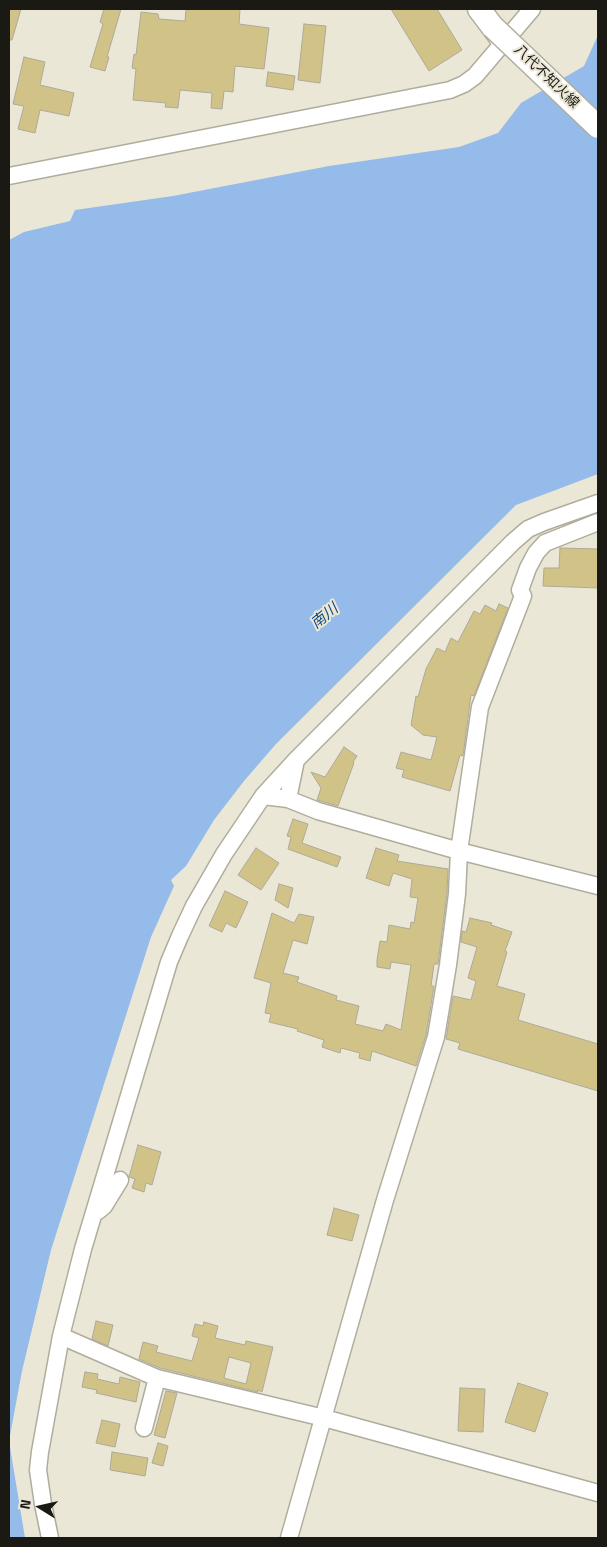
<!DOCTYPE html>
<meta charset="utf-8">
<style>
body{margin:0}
#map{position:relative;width:607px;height:1547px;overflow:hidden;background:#ebe7d6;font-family:"Titillium Web",sans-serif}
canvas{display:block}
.frame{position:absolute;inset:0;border:10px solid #1b1914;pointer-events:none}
.north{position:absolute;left:15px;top:1482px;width:50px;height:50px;-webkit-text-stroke:4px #ebe7d6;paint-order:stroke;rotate:280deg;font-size:14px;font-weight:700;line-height:20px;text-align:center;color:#1b1914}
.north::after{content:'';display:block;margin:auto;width:18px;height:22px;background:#1b1914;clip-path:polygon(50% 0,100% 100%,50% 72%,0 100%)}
</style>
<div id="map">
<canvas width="607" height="1547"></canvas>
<div class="frame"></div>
<div class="north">N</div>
</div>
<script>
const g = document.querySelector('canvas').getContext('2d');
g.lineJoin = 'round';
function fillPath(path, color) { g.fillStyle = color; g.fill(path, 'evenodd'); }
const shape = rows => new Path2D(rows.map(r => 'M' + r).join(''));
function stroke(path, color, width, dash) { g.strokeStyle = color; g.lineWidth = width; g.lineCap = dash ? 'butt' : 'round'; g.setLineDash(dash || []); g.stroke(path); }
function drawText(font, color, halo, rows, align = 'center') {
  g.font = font + ' "Titillium Web","Noto Sans JP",sans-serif'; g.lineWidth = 4; g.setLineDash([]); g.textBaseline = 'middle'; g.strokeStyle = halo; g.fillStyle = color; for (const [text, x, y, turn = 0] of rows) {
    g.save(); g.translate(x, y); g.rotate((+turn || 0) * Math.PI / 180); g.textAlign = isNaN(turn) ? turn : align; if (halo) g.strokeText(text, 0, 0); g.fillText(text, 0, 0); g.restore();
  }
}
fillPath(shape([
 [598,35,598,474,516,505,276,744,244,781,214,820,186,866,171,880,174,886,151,937,51,1250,22,1371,9,1441,25,1538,9,1538,9,240,24,232,70,221,75,210,173,196,329,166,459,147,498,133,521,103,584,66]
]), '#94bbea');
const building = shape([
 [9,9,21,9,12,40,9,40,9,9],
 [104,9,121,9,107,57,109,57,105,71,90,67,103,24,100,22,104,9],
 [186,9,240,9,239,24,269,28,264,69,235,66,233,92,224,91,222,109,211,108,212,93,180,90,178,108,165,107,166,103,133,100,136,69,132,68,134,54,136,55,141,12,158,14,159,19,185,21,186,9],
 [391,9,437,9,462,50,429,71,391,9],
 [304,24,326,26,320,83,298,80,304,24],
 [24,57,45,62,40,85,74,93,69,116,40,110,35,133,18,129,24,106,13,104,24,57],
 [268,72,295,76,293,90,266,86,268,72],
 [560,548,598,549,598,588,543,586,544,568,559,568,560,548],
 [499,604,508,608,474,696,471,695,463,756,460,755,450,791,402,777,404,770,396,768,401,752,431,760,437,737,423,735,411,725,416,696,418,697,426,669,437,648,445,652,451,638,458,642,474,611,480,614,485,605,496,611,499,604],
 [344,747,357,756,353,762,354,763,338,806,317,800,321,788,311,772,325,777,344,747],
 [293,819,308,824,302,843,341,857,337,867,288,849,291,837,287,836,293,819],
 [256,848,279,863,261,890,238,875,256,848],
 [376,848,399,855,397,861,448,869,447,893,438,964,434,964,431,986,434,986,426,1035,416,1066,372,1051,370,1061,359,1058,360,1053,341,1048,340,1053,322,1047,324,1040,297,1031,298,1029,269,1022,271,1014,265,1013,271,983,254,978,272,913,294,923,299,914,314,917,307,944,293,940,283,973,299,977,297,982,337,996,336,1000,359,1006,355,1024,383,1031,386,1024,401,1030,411,965,391,962,390,969,377,967,377,960,380,941,387,942,389,925,410,929,411,922,414,923,418,898,410,897,412,879,393,873,389,886,366,878,376,848],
 [279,884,293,888,288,908,275,900,279,884],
 [225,891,248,902,236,928,226,923,222,932,209,926,225,891],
 [470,918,492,923,491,925,512,932,505,951,507,952,497,986,525,994,518,1020,598,1044,598,1091,458,1049,460,1043,446,1039,453,996,471,1000,476,981,468,978,477,947,461,942,462,931,466,932,470,918],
 [138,1145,161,1152,152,1185,146,1183,144,1192,132,1188,135,1179,129,1177,138,1145],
 [334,1208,359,1215,352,1241,327,1235,334,1208],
 [96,1321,113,1325,108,1346,92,1339,96,1321],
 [204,1322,218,1326,215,1338,245,1345,246,1341,273,1347,262,1392,258,1390,258,1392,160,1368,139,1359,143,1342,158,1346,156,1352,192,1361,199,1338,192,1336,195,1324,203,1326,204,1322],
 [229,1357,251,1363,246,1384,224,1378,229,1357],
 [85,1372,98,1374,97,1379,119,1384,120,1377,140,1382,136,1402,96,1393,97,1390,82,1387,85,1372],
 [518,1383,548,1393,535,1432,505,1422,518,1383],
 [460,1388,485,1389,483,1432,458,1431,460,1388],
 [166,1391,177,1393,165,1438,154,1435,166,1391],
 [102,1420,120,1424,115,1447,96,1443,102,1420],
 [158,1443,168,1446,163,1466,152,1463,158,1443],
 [112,1452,148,1458,145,1476,110,1470,112,1452]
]);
fillPath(building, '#d1c387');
stroke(building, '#ada99a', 1);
const minor = shape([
 [9,176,450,90,464,84,475,76,532,9],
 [263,796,288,799,318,811,459,851,598,886],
 [288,799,296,760],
 [98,1211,104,1206,120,1180],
 [61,1336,157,1378,324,1418,598,1493],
 [144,1428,157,1378],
 [50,1538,43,1504,38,1470,40,1452,61,1336,83,1249,169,962,180,936,194,906,224,854,263,796,296,760,513,542,528,529,544,522,598,503],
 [289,1538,385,1200,436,1037,448,965,457,894,459,851,480,707,523,596,520,590,528,568,536,553,545,543,598,522]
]);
const secondary = shape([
 [479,9,504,42]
]);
stroke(minor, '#b0ad9d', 19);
stroke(secondary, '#b0ad9d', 25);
stroke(minor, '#fff', 16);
stroke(secondary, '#fff', 22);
const secondaryBridge = shape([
 [493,27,598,127]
]);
stroke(secondaryBridge, '#b0ad9d', 25, []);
stroke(secondaryBridge, '#fff', 22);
drawText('14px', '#1b1914', '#ebe7d6', [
 ["八代不知火線",546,77,44]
]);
drawText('italic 15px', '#134981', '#ebe7d6', [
 ["南川",325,617,-39]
]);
</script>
